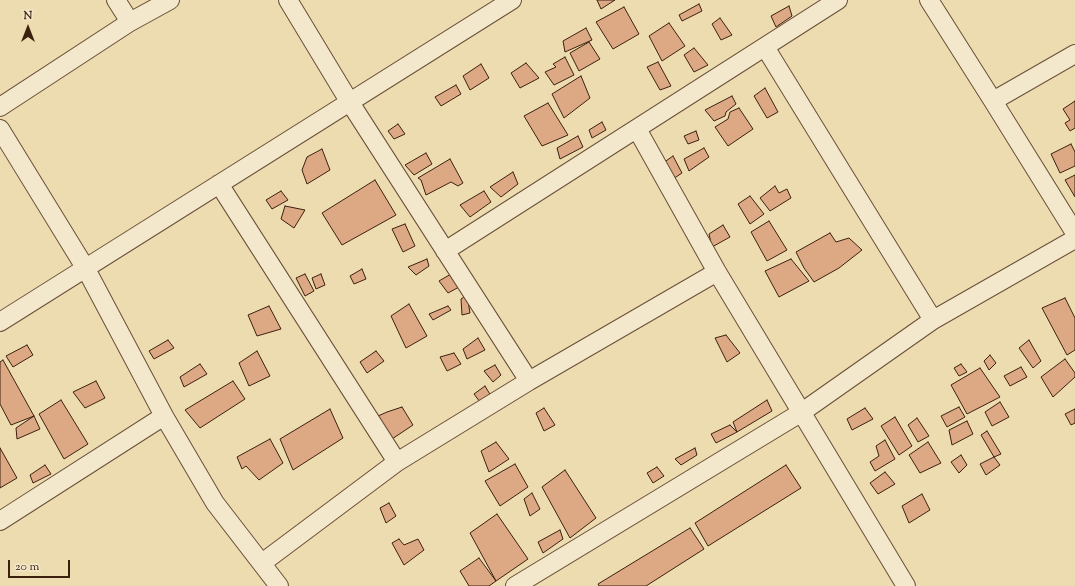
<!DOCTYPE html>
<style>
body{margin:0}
#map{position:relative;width:1075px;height:586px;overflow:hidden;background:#eedcb1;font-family:"Sorts Mill Goudy",serif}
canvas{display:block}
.north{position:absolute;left:8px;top:8px;width:40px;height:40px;-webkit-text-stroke:3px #f4e8cc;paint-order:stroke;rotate:0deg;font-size:11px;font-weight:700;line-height:16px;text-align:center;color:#3c200f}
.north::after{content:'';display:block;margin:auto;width:14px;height:18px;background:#3c200f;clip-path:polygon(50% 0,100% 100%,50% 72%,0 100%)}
.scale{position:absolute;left:8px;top:560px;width:62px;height:18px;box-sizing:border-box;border:2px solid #3c200f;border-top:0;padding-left:5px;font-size:12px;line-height:14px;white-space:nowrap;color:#3c200f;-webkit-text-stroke:3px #f4e8cc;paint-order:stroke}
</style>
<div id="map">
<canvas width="1075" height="586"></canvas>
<div class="north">N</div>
<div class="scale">20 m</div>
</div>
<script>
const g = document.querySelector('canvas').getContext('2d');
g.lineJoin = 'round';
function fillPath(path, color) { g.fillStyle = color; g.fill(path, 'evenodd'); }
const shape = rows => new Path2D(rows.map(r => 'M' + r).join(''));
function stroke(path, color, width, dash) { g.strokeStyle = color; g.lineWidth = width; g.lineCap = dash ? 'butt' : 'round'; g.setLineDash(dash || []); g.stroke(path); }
const building = shape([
 [597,0,615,0,601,9,597,0],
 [699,4,702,11,682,21,679,15,699,4],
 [789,6,792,16,776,27,771,16,789,6],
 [624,7,639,34,613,49,596,22,624,7],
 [720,18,732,35,721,40,712,24,720,18],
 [669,23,685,46,662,61,649,36,669,23],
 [586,28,592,40,565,52,563,41,586,28],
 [589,42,600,59,579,71,570,53,589,42],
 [694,48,708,65,694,72,684,55,694,48],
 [565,57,574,75,554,85,545,72,556,67,553,64,565,57],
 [658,62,671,86,660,90,647,67,658,62],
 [526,63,539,78,520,88,511,73,526,63],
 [481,64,489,78,470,90,463,76,481,64],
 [581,76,590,98,564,118,552,94,581,76],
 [456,85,461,94,441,106,435,97,456,85],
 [765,88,778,112,767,118,754,96,765,88],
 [732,96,736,104,726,112,725,116,714,121,705,110,732,96],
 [1075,101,1075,128,1070,131,1065,123,1070,120,1063,109,1075,101],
 [548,103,568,135,542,146,524,116,548,103],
 [739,108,753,129,728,146,715,127,728,119,730,112,739,108],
 [602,122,606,130,592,138,589,130,602,122],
 [398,124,405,134,394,139,388,131,398,124],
 [696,131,699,140,688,144,684,136,696,131],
 [578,136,583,147,560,159,557,148,578,136],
 [1071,144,1075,152,1075,166,1060,173,1051,154,1071,144],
 [704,148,709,157,689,171,684,159,704,148],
 [322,149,330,170,307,184,302,170,307,157,322,149],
 [426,153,432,164,414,175,405,165,426,153],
 [673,156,682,173,673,179,663,163,673,156],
 [450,159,463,183,458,186,451,182,426,195,421,180,418,178,450,159],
 [513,172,518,184,501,197,490,187,513,172],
 [1075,175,1075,197,1065,180,1075,175],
 [375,180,396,215,342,245,322,213,375,180],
 [775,186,779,193,787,189,791,198,770,211,760,198,775,186],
 [281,191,288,200,272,209,266,200,281,191],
 [484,191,491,202,470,217,460,205,484,191],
 [750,196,764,214,750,224,738,204,750,196],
 [285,206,305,210,294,228,281,219,285,206],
 [769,221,787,250,767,261,751,232,769,221],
 [405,224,415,246,403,252,392,229,405,224],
 [723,225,730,237,712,247,709,234,723,225],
 [830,233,836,242,849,238,862,250,839,268,814,282,804,268,796,252,830,233],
 [427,259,429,266,416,275,408,267,427,259],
 [791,259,809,281,779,297,765,271,791,259],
 [362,269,366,279,354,284,350,276,362,269],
 [305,274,314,291,305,296,296,278,305,274],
 [321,274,325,285,316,289,312,278,321,274],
 [451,274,459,287,448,293,439,281,451,274],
 [467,295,470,313,462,315,461,299,467,295],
 [1065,298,1075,318,1075,350,1067,355,1042,308,1065,298],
 [409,304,427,336,406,348,391,316,409,304],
 [269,306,281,329,257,336,248,315,269,306],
 [448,306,451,310,433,320,429,314,448,306],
 [726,335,740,353,727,362,715,338,726,335],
 [478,338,485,350,467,359,463,349,478,338],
 [168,340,174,348,154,359,149,351,168,340],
 [1029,340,1041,361,1033,368,1019,348,1029,340],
 [27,345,33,355,13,367,6,356,27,345],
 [257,351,270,376,249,386,239,363,257,351],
 [376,351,384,361,367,373,360,362,376,351],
 [454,353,461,364,447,371,440,357,454,353],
 [990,355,996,363,989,370,984,361,990,355],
 [1065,359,1075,373,1075,377,1053,397,1041,377,1065,359],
 [3,360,34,416,11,425,0,404,0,362,3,360],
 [200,364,207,374,184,387,180,377,200,364],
 [961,364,967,372,959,376,954,368,961,364],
 [495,365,501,375,493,382,484,371,495,365],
 [1021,367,1027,377,1010,386,1004,376,1021,367],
 [980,368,1000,397,967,414,951,385,980,368],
 [96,381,105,398,85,408,73,392,96,381],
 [233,381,245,399,200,428,185,410,233,381],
 [485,386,491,396,480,402,474,394,485,386],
 [61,400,88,444,64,459,39,414,61,400],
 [767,400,772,411,737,432,733,422,767,400],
 [1000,402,1009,417,992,426,985,412,1000,402],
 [402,407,413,425,392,439,378,416,387,412,402,407],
 [959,407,965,417,947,427,941,416,959,407],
 [544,408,555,425,544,431,536,413,544,408],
 [865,408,873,419,852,430,847,419,865,408],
 [330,409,343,438,293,470,280,439,330,409],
 [1075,409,1075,423,1071,425,1065,414,1075,409],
 [34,416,40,429,17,439,16,428,34,416],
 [895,417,912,446,899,455,881,426,895,417],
 [917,418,929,436,918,442,908,425,917,418],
 [967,421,973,434,952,445,949,430,967,421],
 [730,425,737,432,716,443,711,434,730,425],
 [987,431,1001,454,994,457,981,435,987,431],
 [270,439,283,463,259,480,246,466,242,469,237,457,270,439],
 [885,440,895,459,875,471,870,462,879,456,876,446,885,440],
 [496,442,509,459,489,472,481,451,496,442],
 [928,442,941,463,920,473,909,455,928,442],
 [0,448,17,478,0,488,0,448],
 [695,448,697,455,681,465,675,459,695,448],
 [961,455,967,465,959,473,951,462,961,455],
 [994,457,1000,465,986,475,980,464,994,457],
 [515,464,528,487,500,506,485,481,515,464],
 [45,465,51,474,33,483,30,475,45,465],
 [786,465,801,488,708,546,695,523,786,465],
 [657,467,664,476,653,483,647,473,657,467],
 [565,470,596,518,570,538,542,487,565,470],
 [885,472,895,484,878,494,870,483,885,472],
 [532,493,540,509,530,516,524,499,532,493],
 [922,494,930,510,909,523,902,506,922,494],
 [389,503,396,516,386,523,380,508,389,503],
 [497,514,528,559,496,581,470,533,497,514],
 [690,528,704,549,646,586,599,586,598,584,690,528],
 [560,530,563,539,543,553,538,542,560,530],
 [399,539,404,545,418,539,424,550,404,565,392,543,399,539],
 [479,558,496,581,489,586,469,586,460,571,479,558]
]);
fillPath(building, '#dda984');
stroke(building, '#3c200f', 1);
const minor = shape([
 [116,0,130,22],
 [288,0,349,101,529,381],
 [929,0,993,101,1075,233],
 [765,47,933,320],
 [993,101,1075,54],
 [0,107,130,22,170,0],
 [0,129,86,269,164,416,215,503,279,586],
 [637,129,717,272,906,586],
 [219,184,397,462],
 [445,251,838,0],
 [0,322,512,0],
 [0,521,164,416],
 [262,563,397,462,529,381,717,272],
 [515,586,802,412,933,320,1075,239]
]);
stroke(minor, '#684f38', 20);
stroke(minor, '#f4e8cc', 18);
</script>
